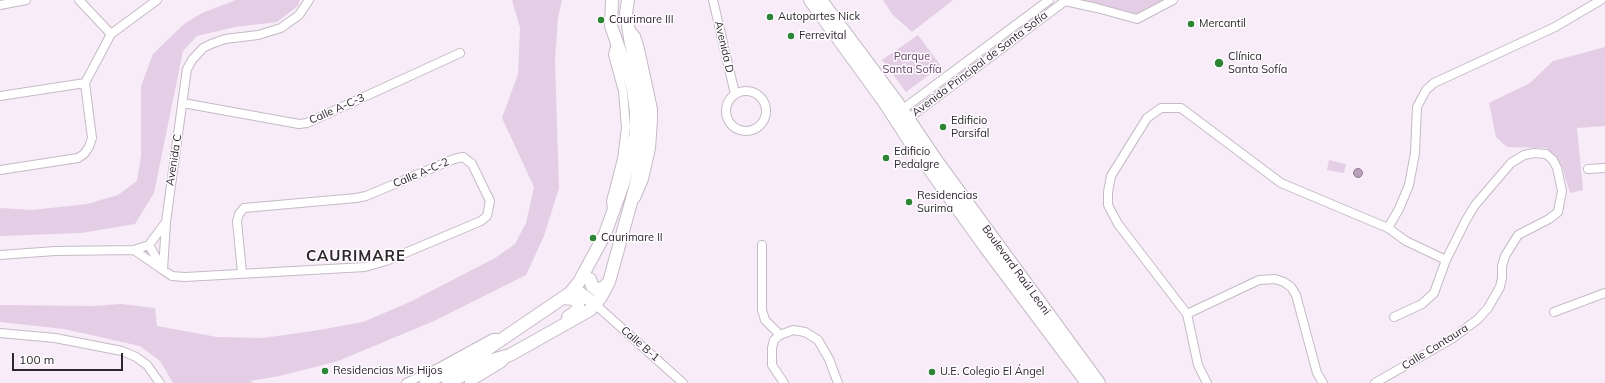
<!DOCTYPE html>
<meta charset="utf-8">
<style>
body{margin:0}
#map{position:relative;width:1605px;height:383px;overflow:hidden;background:#f7ecf8;font-family:Mulish,sans-serif}
canvas{display:block}
.scale{position:absolute;left:12px;top:353px;width:111px;height:18px;box-sizing:border-box;border:2px solid #2b272b;border-top:0;padding-left:5px;font-size:12px;line-height:14px;white-space:nowrap;color:#2b272b;-webkit-text-stroke:3px #fffcff;paint-order:stroke}
</style>
<div id="map">
<canvas width="1605" height="383"></canvas>
<div class="scale">100 m</div>
</div>
<script>
const g = document.querySelector('canvas').getContext('2d');
g.lineJoin = 'round';
function fillPath(path, color) { g.fillStyle = color; g.fill(path, 'evenodd'); }
const shape = rows => new Path2D(rows.map(r => 'M' + r).join(''));
function stroke(path, color, width, dash) { g.strokeStyle = color; g.lineWidth = width; g.lineCap = dash ? 'butt' : 'round'; g.setLineDash(dash || []); g.stroke(path); }
function drawText(font, color, halo, rows, align = 'center') {
  g.font = font + ' Mulish,sans-serif'; g.lineWidth = 3; g.setLineDash([]); g.textBaseline = 'middle'; g.strokeStyle = halo; g.fillStyle = color; for (const [text, x, y, turn = 0] of rows) {
    g.save(); g.translate(x, y); g.rotate((+turn || 0) * Math.PI / 180); g.textAlign = isNaN(turn) ? turn : align; if (halo) g.strokeText(text, 0, 0); g.fillText(text, 0, 0); g.restore();
  }
}
fillPath(shape([
 [236,0,300,0,298,6,277,22,235,27,197,36,183,51,154,193,135,224,81,233,0,236,0,208,32,210,87,204,118,195,137,181,141,156,141,86,153,54,184,24,202,13],
 [512,0,562,0,558,18,555,60,559,188,544,236,526,275,434,321,338,361,280,376,250,381,253,383,173,383,160,361,140,346,64,329,0,322,0,305,94,306,121,304,155,308,157,326,217,337,263,338,313,331,363,322,410,302,495,258,515,244,526,223,534,187,502,118,518,74,520,28],
 [883,0,953,0,912,32,892,14],
 [1065,0,1173,0,1137,19],
 [918,35,941,66,906,92,882,60],
 [1605,47,1605,126,1577,128,1583,190,1570,193,1561,164,1547,148,1507,147,1496,137,1489,103,1530,83,1553,61],
 [1329,160,1346,164,1344,173,1327,170]
]), '#e4cee5');
const water = shape([
 '1353.5 173a4.5 4.5 0 1 1 9 0a4.5 4.5 0 1 1-9 0Z'
]);
fillPath(water, '#baa0ba');
stroke(water, '#8f7c8f', 1);
const street = shape([
 [713,0,735,94],
 [0,5,26,0],
 [630,29,636,36,640,49,653,109,653,120,651,148,644,179,636,198],
 [111,34,157,0],
 '726 111a20 20 0 1 1 40 0a20 20 0 1 1-40 0Z',
 [0,96,85,83],
 [183,103,299,124,307,123,460,53],
 [899,112,1049,0],
 [905,121,1065,1,1097,8,1137,19,1173,0],
 [1588,169,1605,168],
 [0,170,78,158,84,154,89,147,92,138,85,83,111,34,79,0],
 [612,209,611,201,622,159,626,128,623,91,613,55,616,43],
 [1388,228,1406,241,1446,260],
 [149,245,163,270,172,276,185,277,365,267,386,261,481,221,487,216,490,201,472,164,463,157,454,159,366,196,356,198,244,208,239,214,237,221,242,273],
 [762,245,762,310,765,320,780,335],
 [134,250,163,270,166,222],
 [0,255,55,251,134,250,149,245,166,222,185,83,187,69,192,60,203,48,211,44,225,39,258,35,281,28,299,15,309,0],
 [596,305,683,383],
 [1554,312,1605,293],
 [1187,314,1259,280,1275,279,1284,282,1291,287,1296,295,1317,373,1323,383],
 [0,333,55,338,122,351,136,357,147,365,160,383],
 [406,383,440,367,493,338,503,338],
 [469,383,502,363,508,357],
 [784,383,772,365,772,348,774,340,780,335,793,330,805,332,818,340,829,359,838,383],
 [1207,383,1198,365,1187,314,1118,224,1108,205,1108,192,1111,176,1147,118,1161,108,1181,108,1281,183,1388,228,1399,209,1409,185,1415,153,1417,107,1426,90,1434,83,1555,27,1601,0],
 [1375,383,1453,338,1478,319,1488,308,1500,287,1502,278,1502,266,1505,256,1518,235,1549,219,1558,212,1562,191,1557,168,1553,160,1546,154,1534,153,1524,155,1511,163,1475,205,1466,220,1446,260,1434,293,1422,304,1394,317]
]);
const secondary = shape([
 [810,0,884,102,912,145,985,247,1087,383],
 [821,0,897,102,939,164,1099,383],
 [590,279,592,286,597,290,604,287,609,282],
 [575,289,596,305],
 [562,298,574,299,578,304,578,310,568,317],
 [426,383,486,350,570,293,579,282,605,234,623,184,636,134,636,112,633,88,611,26,612,0],
 [448,383,492,360,510,355,590,310,601,297,609,282,635,188,644,147,647,123,645,98,631,44,626,13,628,0]
]);
stroke(street, '#c5bac6', 10);
stroke(secondary, '#c5bac6', 14);
stroke(street, '#fff', 8);
stroke(secondary, '#fff', 12);
for (const [x, y, r, color] of [
 [770,17,4,"#2b8535"],
 [601,20,4,"#2b8535"],
 [1191,24,4,"#2b8535"],
 [791,36,4,"#2b8535"],
 [1219,63,5,"#2b8535"],
 [943,127,4,"#2b8535"],
 [886,158,4,"#2b8535"],
 [909,202,4,"#2b8535"],
 [593,238,4,"#2b8535"],
 [325,371,4,"#2b8535"],
 [932,372,4,"#2b8535"]
]) { const dot = new Path2D(); dot.arc(x, y, r, 0, 2 * Math.PI); g.fillStyle = color; g.fill(dot); stroke(dot, '#fffcff', 1.5); }
drawText('11px', '#2b272b', '#fffcff', [
 ["Autopartes Nick",778,17],
 ["Caurimare III",609,20],
 ["Mercantil",1199,24],
 ["Ferrevital",799,36],
 ["Clínica",1228,57],
 ["Santa Sofía",1228,70],
 ["Edificio",951,121],
 ["Parsifal",951,134],
 ["Edificio",894,152],
 ["Pedalgre",894,165],
 ["Residencias",917,196],
 ["Surima",917,209],
 ["Caurimare II",601,238],
 ["Residencias Mis Hijos",333,371],
 ["U.E. Colegio El Ángel",940,372]
], 'left');
drawText('11px', '#2b272b', '#fffcff', [
 ["Avenida D",724,47,77],
 ["Avenida Principal de Santa Sofía",980,64,-37],
 ["Calle A-C-3",337,109,-24],
 ["Avenida C",174,160,-81],
 ["Calle A-C-2",421,173,-23],
 ["Boulevard Raúl Leoni",1016,270,54],
 ["Calle B-1",640,344,41],
 ["Calle Cantaura",1435,347,-32]
]);
drawText('11px', '#664168', '#fffcff', [
 ["Parque",912,57],
 ["Santa Sofía",912,70]
]);
g.letterSpacing = '1px';
drawText('bold 15px', '#2b272b', '#fffcff', [
 ["CAURIMARE",356,256]
]);
g.letterSpacing = '0px';
</script>
